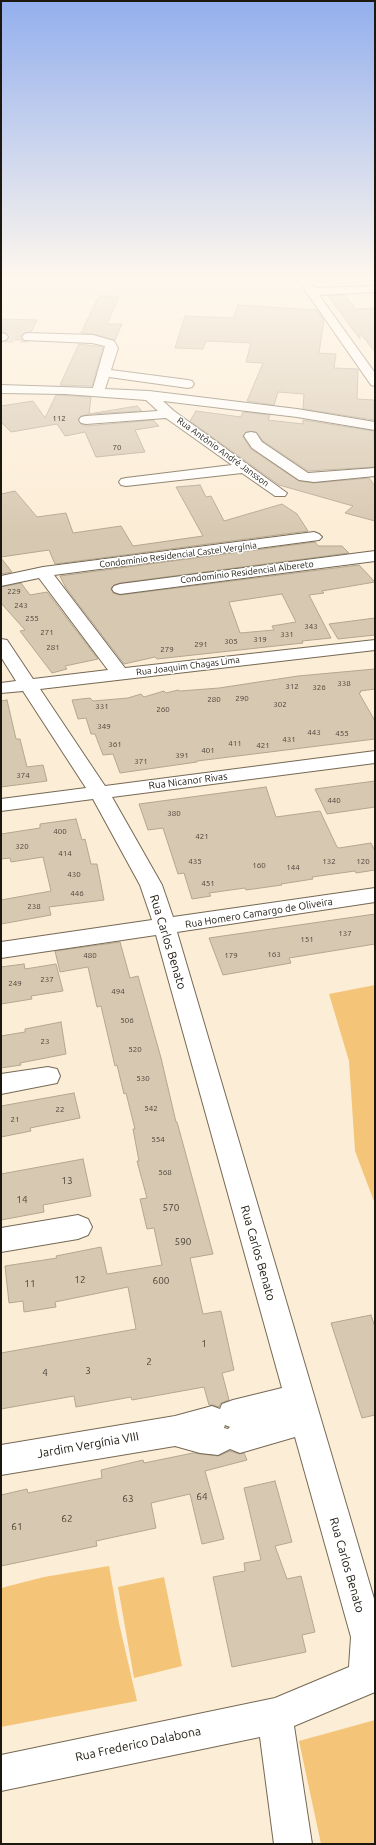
<!DOCTYPE html>
<meta charset="utf-8">
<style>
body{margin:0}
#map{position:relative;width:376px;height:1845px;overflow:hidden;background:#fcedd6;font-family:Ubuntu,sans-serif}
canvas{display:block}
.frame{position:absolute;inset:0;border:2px solid #1c170f;pointer-events:none}
</style>
<div id="map">
<canvas width="376" height="1845"></canvas>
<div class="frame"></div>
</div>
<script>
const g = document.querySelector('canvas').getContext('2d');
g.lineJoin = 'round';
function fillPath(path, color) { g.fillStyle = color; g.fill(path, 'evenodd'); }
const shape = rows => new Path2D(rows.map(r => 'M' + r).join(''));
function stroke(path, color, width, dash) { g.strokeStyle = color; g.lineWidth = width; g.lineCap = dash ? 'butt' : 'round'; g.setLineDash(dash || []); g.stroke(path); }
function drawText(font, color, halo, rows, align = 'center') {
  g.font = font + ' Ubuntu,sans-serif'; g.lineWidth = 3; g.setLineDash([]); g.textBaseline = 'middle'; g.strokeStyle = halo; g.fillStyle = color; for (const [text, x, y, turn = 0] of rows) {
    g.save(); g.translate(x, y); g.rotate((+turn || 0) * Math.PI / 180); g.textAlign = isNaN(turn) ? turn : align; if (halo) g.strokeText(text, 0, 0); g.fillText(text, 0, 0); g.restore();
  }
}
fillPath(shape([
 [375,985,375,1204,355,1151,349,1061,329,994],
 [109,1566,119,1623,137,1701,1,1727,1,1588,44,1577],
 [164,1577,182,1666,134,1678,118,1587],
 [375,1720,375,1844,321,1844,299,1741]
]), '#f4c579');
const building = shape([
 [345,295,356,309,375,308,375,352,360,333,360,339,328,296,345,295],
 [99,296,119,297,107,324,122,324,115,340,93,334,81,333,99,296],
 [238,305,317,310,324,320,319,353,336,354,334,368,358,369,357,399,374,400,374,420,303,409,304,394,278,392,274,405,247,401,263,363,246,362,251,343,206,341,203,349,175,348,185,316,233,318,238,305],
 [1,319,37,320,31,332,23,333,21,336,22,340,8,340,9,336,7,333,1,332,1,319],
 [79,344,103,347,92,386,60,385,79,344],
 [56,395,91,397,89,414,81,416,78,419,81,424,86,426,153,420,159,426,135,430,145,452,96,457,85,432,65,436,57,424,11,432,1,422,1,406,33,401,45,418,56,395],
 [137,406,142,411,89,414,137,406],
 [196,411,241,417,243,412,270,415,268,420,303,424,303,420,374,431,375,467,308,471,263,441,256,432,246,432,243,437,251,449,299,481,314,483,369,478,375,486,375,521,345,513,353,506,279,485,190,421,196,411],
 [200,485,206,497,211,496,224,521,282,504,297,514,308,531,55,564,49,550,1,557,1,494,15,491,37,517,66,513,73,533,121,526,133,546,203,536,176,487,200,485],
 [315,542,318,546,342,546,349,553,120,583,114,585,111,588,113,593,120,595,359,565,375,582,322,591,324,593,309,595,331,638,302,641,303,643,157,659,155,657,124,664,66,588,60,576,315,542],
 [282,594,296,622,272,626,274,630,240,633,229,602,282,594],
 [1,558,12,572,1,574,1,558],
 [21,583,30,595,47,592,98,659,65,666,67,669,52,673,20,631,25,630,1,603,1,587,21,583],
 [375,618,375,635,338,639,329,624,375,618],
 [375,669,375,689,360,691,361,692,359,693,375,721,375,739,197,761,197,762,120,773,113,754,103,755,95,734,91,734,86,718,78,719,72,700,90,698,93,701,128,698,141,694,144,697,164,691,166,693,178,690,180,691,219,688,298,676,375,669],
 [7,700,16,739,20,739,27,767,43,765,47,781,1,787,1,701,7,700],
 [375,781,375,807,327,814,315,789,375,781],
 [266,787,276,817,320,811,337,847,339,848,371,843,375,851,375,870,356,873,355,871,312,877,313,879,281,884,282,885,246,890,245,888,209,893,211,896,192,899,184,873,178,874,163,828,148,830,139,804,266,787],
 [76,819,82,840,85,839,91,864,97,864,104,900,49,907,51,915,1,924,1,900,51,891,43,857,11,862,10,858,1,859,1,834,40,828,40,824,76,819],
 [375,914,375,944,289,958,291,963,223,975,209,938,375,914],
 [120,942,130,978,138,976,161,1058,176,1122,177,1122,213,1254,190,1258,203,1314,221,1311,234,1370,222,1373,229,1400,221,1403,219,1407,213,1405,209,1405,204,1387,132,1400,131,1397,76,1407,74,1396,1,1409,1,1353,136,1329,128,1287,55,1302,56,1307,24,1312,23,1301,9,1303,5,1266,57,1258,56,1256,101,1247,107,1274,162,1265,154,1228,147,1229,140,1199,147,1198,137,1161,139,1161,133,1129,135,1129,126,1093,124,1094,117,1065,115,1066,101,1006,97,1007,88,967,60,972,55,951,120,942],
 [24,964,25,969,56,964,63,991,31,996,32,999,1,1004,1,967,24,964],
 [61,1022,66,1054,20,1063,21,1065,1,1068,1,1036,25,1032,25,1029,61,1022],
 [74,1093,80,1118,30,1128,31,1131,1,1137,1,1106,74,1093],
 [83,1159,91,1196,43,1205,44,1212,1,1220,1,1174,83,1159],
 [371,1315,375,1327,375,1415,362,1418,331,1323,371,1315],
 [230,1451,239,1454,244,1453,247,1460,205,1471,224,1539,202,1544,190,1494,151,1503,156,1528,96,1541,97,1546,1,1566,1,1495,27,1489,28,1493,102,1478,101,1470,143,1460,144,1463,193,1453,218,1456,230,1451],
 [275,1481,292,1542,275,1546,287,1579,301,1576,315,1632,302,1635,306,1652,232,1667,213,1577,245,1571,244,1563,261,1560,244,1488,275,1481]
]);
fillPath(building, '#d7c8b1');
stroke(building, '#b4a690', 1);
stroke(shape([
 [2,337,28,337]
]), '#dacdb8', 12, [12, 6]);
const minor = shape([
 [296,277,306,277,315,288,375,286,375,292,319,295,375,373,375,386,371,385,296,277],
 [1,333,6,334,8,337,6,340,1,341,1,333],
 [28,333,93,335,114,341,118,348,111,370,188,380,192,381,194,384,192,387,188,388,109,377,105,389,149,391,297,409,375,422,375,430,297,417,163,401,174,411,287,493,285,496,275,496,242,473,126,486,121,485,119,482,121,479,126,478,232,465,166,418,86,424,81,423,79,420,81,417,86,416,158,411,146,400,65,394,1,393,1,385,93,388,105,346,92,343,24,340,22,337,24,334,28,333],
 [251,432,256,433,262,442,308,473,375,468,375,476,314,482,299,480,252,448,244,436,246,433,251,432],
 [314,532,319,534,322,537,319,540,54,575,125,668,375,640,375,650,40,689,105,786,375,751,375,763,112,797,162,885,173,917,375,888,375,902,177,932,375,1602,375,1692,294,1726,312,1844,274,1844,260,1737,1,1791,1,1755,275,1698,349,1667,351,1637,295,1437,240,1453,230,1449,218,1455,200,1453,175,1446,1,1475,1,1445,175,1416,212,1406,220,1409,222,1404,233,1400,282,1388,156,935,1,958,1,942,152,920,140,885,93,799,1,811,1,799,86,788,23,691,1,693,1,683,16,681,1,657,1,639,7,640,33,679,108,670,39,578,1,586,1,576,43,567,314,532],
 [225,1425,230,1427,228,1429,224,1428,225,1425],
 [375,551,375,561,120,594,114,592,112,589,114,586,120,584,375,551],
 [48,1067,57,1069,60,1076,57,1083,1,1094,1,1074,48,1067],
 [78,1215,88,1219,92,1227,88,1235,78,1239,1,1252,1,1228,78,1215]
]);
stroke(minor, '#766954', 2);
fillPath(minor, '#fff');
const sky = g.createLinearGradient(0, 0, 0, 535);
sky.addColorStop(0, '#93afee');
sky.addColorStop(0.52, '#fef7ed');
sky.addColorStop(1, '#fef7ed00');
g.fillStyle = sky;
g.fillRect(0, 0, 376, 535);
drawText('8px', '#4b4338', null, [
 ["112",59,418],
 ["70",117,447],
 ["229",14,591],
 ["243",21,605],
 ["255",32,618],
 ["343",311,626],
 ["271",47,632],
 ["331",287,634],
 ["319",260,639],
 ["305",231,641],
 ["291",201,644],
 ["281",53,647],
 ["279",167,649],
 ["338",344,683],
 ["312",292,686],
 ["326",319,687],
 ["290",242,698],
 ["280",214,699],
 ["302",280,704],
 ["331",102,706],
 ["260",163,709],
 ["349",104,726],
 ["443",314,732],
 ["455",342,733],
 ["431",289,739],
 ["411",235,743],
 ["361",115,744],
 ["421",263,745],
 ["401",208,750],
 ["391",182,755],
 ["371",141,761],
 ["374",23,775],
 ["440",334,800],
 ["380",174,813],
 ["400",60,831],
 ["421",202,836],
 ["320",22,846],
 ["414",65,853],
 ["435",195,861],
 ["132",329,861],
 ["120",363,861],
 ["160",259,865],
 ["144",293,867],
 ["430",74,874],
 ["451",208,883],
 ["446",77,893],
 ["238",34,906],
 ["137",345,933],
 ["151",307,939],
 ["163",274,954],
 ["480",90,955],
 ["179",231,955],
 ["237",47,979],
 ["249",15,983],
 ["494",118,991],
 ["506",127,1020],
 ["23",45,1041],
 ["520",135,1049],
 ["530",143,1078],
 ["542",151,1108],
 ["22",60,1109],
 ["21",15,1119],
 ["554",158,1139],
 ["568",165,1172]
]);
drawText('9px', '#1c170f', '#fff', [
 ["Rua Antônio André Jansson",223,452,36],
 ["Condomínio Residencial Castel Vergínia",178,555,-7],
 ["Condomínio Residencial Albereto",247,572,-7],
 ["Rua Joaquim Chagas Lima",188,666,-7]
]);
drawText('10px', '#1c170f', '#fff', [
 ["Rua Nicanor Rivas",188,781,-7],
 ["Rua Homero Camargo de Oliveira",259,913,-9]
]);
drawText('10px', '#4b4338', null, [
 ["13",67,1181],
 ["14",22,1200],
 ["570",171,1208],
 ["590",183,1242],
 ["12",80,1280],
 ["600",161,1281],
 ["11",30,1284],
 ["1",204,1344],
 ["2",149,1362],
 ["3",88,1371],
 ["4",45,1373],
 ["64",202,1497],
 ["63",128,1499],
 ["62",67,1519],
 ["61",17,1527]
]);
drawText('12px', '#1c170f', '#fff', [
 ["Rua Carlos Benato",168,942,73],
 ["Rua Carlos Benato",258,1253,74],
 ["Jardim Vergínia VIII",88,1445,-10],
 ["Rua Carlos Benato",347,1565,74],
 ["Rua Frederico Dalabona",138,1744,-12]
]);
</script>
